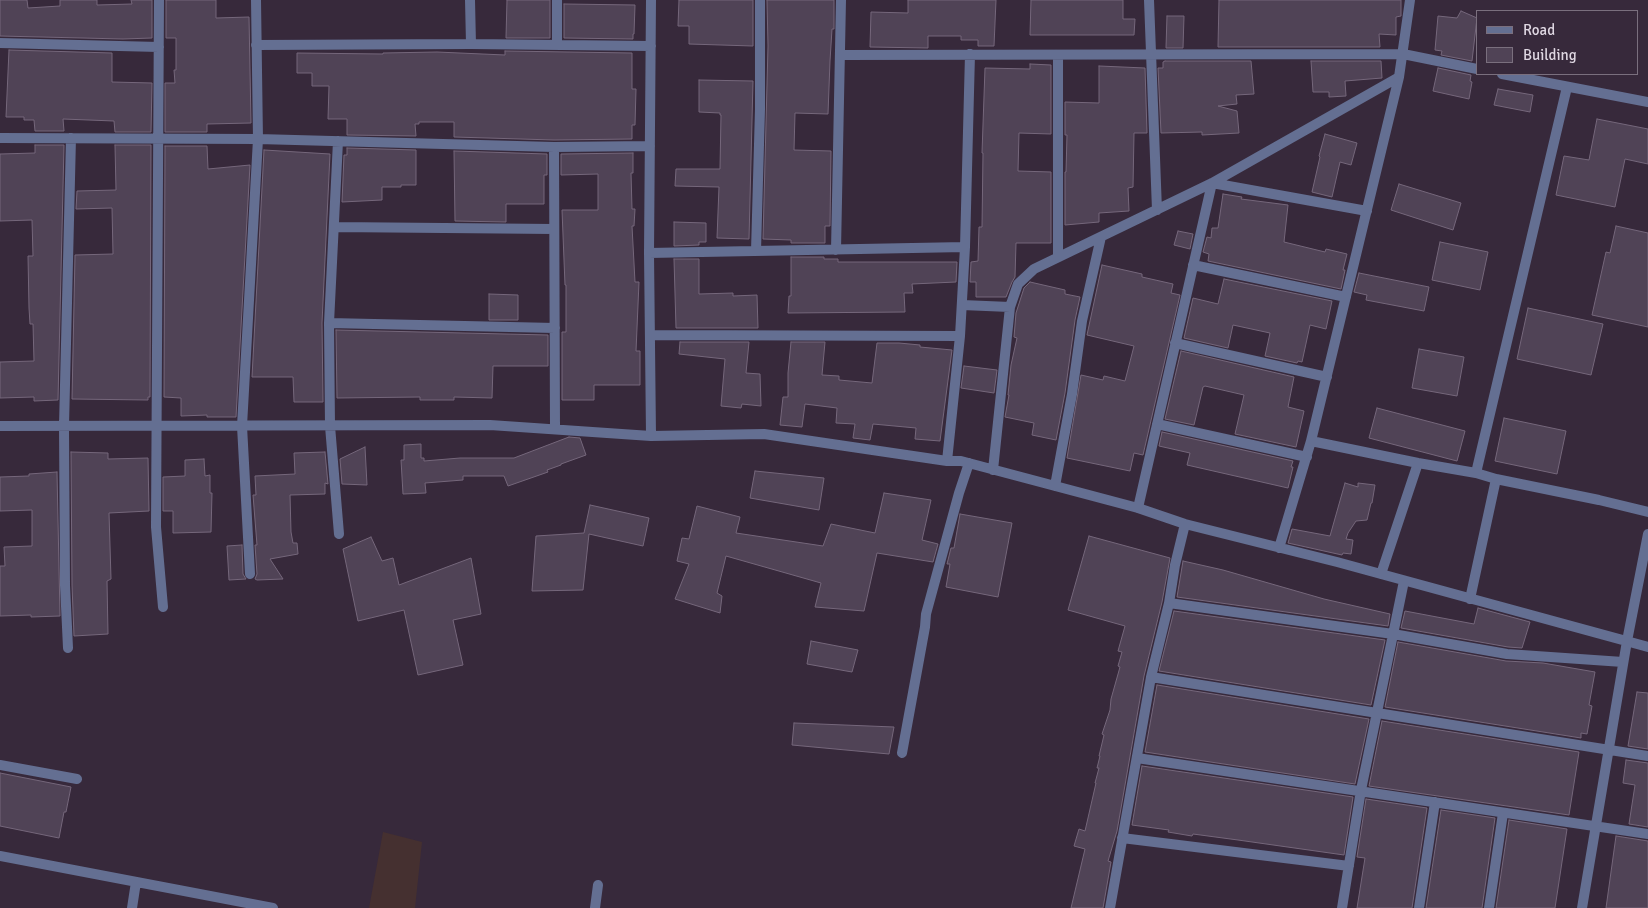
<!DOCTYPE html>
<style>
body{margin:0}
#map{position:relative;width:1648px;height:908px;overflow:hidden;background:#37293b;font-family:Signika,sans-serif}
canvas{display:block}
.legend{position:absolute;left:1476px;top:10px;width:162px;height:65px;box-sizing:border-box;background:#37293b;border:1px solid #7a6f7e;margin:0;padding:6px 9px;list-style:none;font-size:15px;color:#dfd7e2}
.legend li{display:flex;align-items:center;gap:10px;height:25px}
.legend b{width:25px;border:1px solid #7a6f7e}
</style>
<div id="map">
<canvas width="1648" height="908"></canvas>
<ul class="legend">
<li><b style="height:6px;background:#646f92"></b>Road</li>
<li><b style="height:14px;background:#504356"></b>Building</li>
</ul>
</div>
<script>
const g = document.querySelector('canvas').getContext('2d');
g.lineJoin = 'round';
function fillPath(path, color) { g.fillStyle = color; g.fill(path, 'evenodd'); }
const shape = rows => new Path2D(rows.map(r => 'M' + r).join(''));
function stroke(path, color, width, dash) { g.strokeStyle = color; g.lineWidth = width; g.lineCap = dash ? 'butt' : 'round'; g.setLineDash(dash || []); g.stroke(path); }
fillPath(shape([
 [383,832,422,842,415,908,369,908]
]), '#453030');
const building = shape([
 [0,0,27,0,28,8,60,6,60,0,97,0,97,5,132,4,131,0,152,0,152,38,123,39,0,36,0,0],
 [166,0,216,0,216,18,249,17,251,123,207,124,207,132,165,132,165,83,175,83,174,70,176,70,176,38,166,38,166,0],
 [507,0,550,0,550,38,506,38,507,0],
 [679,0,753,0,753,46,689,44,689,26,678,26,679,0],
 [767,0,834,0,834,29,832,29,830,61,828,114,795,113,794,150,831,151,830,226,825,226,825,243,791,243,791,240,763,239,768,46,767,0],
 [908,0,996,0,994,46,978,46,978,40,961,40,961,36,928,36,928,48,870,47,871,12,908,13,908,0],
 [1031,0,1123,0,1123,19,1135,19,1134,35,1030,35,1031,0],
 [1219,0,1401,0,1401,16,1396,17,1396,35,1379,34,1380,47,1218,47,1219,0],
 [564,4,635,5,634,34,633,34,633,39,564,38,564,4],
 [1461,11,1477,18,1472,61,1441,55,1442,51,1435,50,1438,16,1457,18,1461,11],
 [1167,16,1184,16,1183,48,1166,48,1167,16],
 [9,50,112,53,112,82,152,83,151,132,115,132,114,121,63,119,64,131,35,131,34,120,24,120,24,117,6,117,9,50],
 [505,51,632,53,632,89,636,89,635,125,632,125,632,139,554,140,454,137,454,122,419,122,419,124,415,124,416,136,347,135,347,119,328,119,329,86,312,86,312,73,297,73,297,53,383,54,383,53,437,52,505,55,505,51],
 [1165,61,1251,61,1254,94,1236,95,1237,104,1218,106,1237,111,1239,133,1202,135,1202,132,1161,133,1158,68,1163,68,1163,62,1165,61],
 [1311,61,1381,61,1382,78,1345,81,1346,96,1329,97,1329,92,1313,92,1311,61],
 [1030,64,1051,65,1051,134,1019,133,1018,171,1051,172,1051,243,1016,243,1015,277,1012,282,1006,297,976,297,976,282,970,282,971,262,978,261,979,227,982,227,983,153,982,153,985,68,1030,69,1030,64],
 [1099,66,1145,68,1147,133,1134,133,1133,187,1128,188,1129,211,1099,213,1099,222,1065,225,1065,172,1066,172,1067,135,1065,135,1065,102,1099,103,1099,66],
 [1438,68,1471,75,1470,81,1472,82,1469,99,1433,91,1438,68],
 [699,80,753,81,749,239,717,238,719,187,675,186,676,169,720,169,721,115,720,115,720,113,699,112,699,80],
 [1498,89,1533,95,1530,112,1494,105,1498,89],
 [1597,119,1648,129,1648,164,1625,159,1615,207,1556,195,1564,156,1589,160,1597,119],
 [1325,134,1357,143,1351,165,1340,162,1332,197,1312,192,1320,157,1319,156,1325,134],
 [35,145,64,145,58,400,34,401,34,397,0,398,0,362,34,361,33,324,30,324,29,308,28,256,33,256,32,220,0,221,0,154,35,153,35,145],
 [115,145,151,145,150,397,148,397,148,400,72,399,75,255,113,254,112,208,76,209,77,191,116,190,115,145],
 [165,146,207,146,208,169,250,165,236,417,207,417,207,415,181,416,181,398,164,397,165,146],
 [347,148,416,150,416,185,401,185,401,187,382,187,382,200,342,202,344,155,347,155,347,148],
 [264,150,330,154,322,323,323,402,294,402,293,377,252,377,264,150],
 [454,151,547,154,547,175,544,175,544,204,506,204,506,222,455,221,454,151],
 [633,153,633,173,631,173,632,209,635,209,634,226,632,226,635,282,639,282,636,351,640,351,640,385,594,385,594,400,562,400,562,332,566,332,566,285,565,285,562,210,598,210,598,174,561,175,561,154,633,153],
 [1399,184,1461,203,1453,230,1391,210,1399,184],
 [1223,194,1242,197,1241,199,1288,205,1284,242,1325,252,1326,249,1347,254,1343,270,1345,270,1341,289,1208,261,1209,254,1203,252,1207,237,1211,238,1212,228,1218,228,1223,194],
 [674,222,706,223,706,242,699,242,699,245,674,246,674,222],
 [1616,226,1648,233,1648,327,1592,315,1606,252,1610,253,1616,226],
 [1178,231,1193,234,1190,249,1174,245,1178,231],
 [1440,242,1488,252,1480,290,1432,280,1440,242],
 [791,257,824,257,824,259,838,259,838,262,957,262,956,282,912,284,913,293,904,293,905,312,788,313,789,296,791,296,791,257],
 [674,259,699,259,699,294,733,293,733,296,757,295,758,328,676,328,674,259],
 [1102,265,1142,274,1142,277,1173,284,1171,293,1180,295,1143,455,1134,453,1130,471,1067,458,1081,375,1103,380,1104,376,1125,381,1134,346,1087,335,1102,265],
 [1359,273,1429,287,1424,311,1366,300,1367,295,1354,292,1359,273],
 [1224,279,1332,301,1326,329,1310,325,1302,362,1298,361,1297,363,1265,356,1270,333,1233,325,1228,348,1184,338,1193,298,1218,304,1224,279],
 [1030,282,1065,290,1065,294,1080,297,1075,320,1065,393,1056,440,1032,435,1034,423,1005,417,1009,395,1008,395,1011,365,1017,338,1014,337,1016,313,1024,288,1030,282],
 [489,294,518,295,518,320,489,320,489,294],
 [1528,308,1603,324,1591,375,1517,359,1528,308],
 [336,330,548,335,548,366,493,366,492,398,454,397,454,400,420,400,420,397,337,398,336,330],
 [680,342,749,342,746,373,760,374,761,406,742,404,741,408,721,406,725,359,679,354,680,342],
 [791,342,825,342,822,375,839,376,839,380,872,383,877,343,899,343,920,345,920,347,952,350,940,441,915,439,916,428,873,424,870,440,853,438,855,424,836,423,837,408,805,404,802,427,780,425,783,397,788,397,788,373,791,342],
 [1419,349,1464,357,1457,396,1412,388,1419,349],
 [1181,351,1294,377,1288,407,1304,411,1296,447,1235,434,1244,395,1205,386,1203,387,1194,425,1165,419,1181,351],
 [964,366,997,370,994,393,961,388,964,366],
 [1377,408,1465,431,1457,461,1369,438,1377,408],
 [1504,418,1566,431,1557,474,1495,461,1504,418],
 [1162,432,1293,461,1291,467,1293,467,1288,488,1187,465,1190,453,1159,446,1162,432],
 [569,437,580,438,586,455,561,464,561,465,547,470,548,472,508,486,504,476,463,476,463,480,425,483,426,493,403,494,401,460,404,460,404,445,421,444,421,458,424,458,424,461,460,458,514,458,569,437],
 [365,447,367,485,342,484,340,459,365,447],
 [71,452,108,453,108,459,148,458,149,511,109,513,111,579,107,581,108,634,74,636,72,585,71,452],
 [325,452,328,484,325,483,325,494,290,495,291,532,293,543,297,543,298,554,270,559,283,579,257,580,255,579,257,574,255,545,257,545,253,495,256,495,255,476,295,474,294,453,325,452],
 [204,459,205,476,210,475,210,493,212,493,211,532,173,533,173,511,163,511,163,477,185,476,185,460,204,459],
 [755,471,824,478,819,510,750,498,755,471],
 [57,472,60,616,31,617,31,615,0,616,0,566,5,566,4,547,32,546,32,510,0,511,0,477,29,476,29,474,57,472],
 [1345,483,1358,487,1358,483,1375,485,1372,503,1371,503,1367,520,1356,521,1348,533,1346,539,1353,540,1351,554,1343,553,1342,555,1288,543,1292,529,1330,536,1345,483],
 [884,493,931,500,922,540,938,544,933,562,877,553,864,611,815,607,821,583,726,556,717,593,722,596,720,613,675,599,689,564,677,561,682,538,689,539,697,506,740,517,736,533,823,546,831,524,875,533,884,493],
 [590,505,649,518,643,546,589,534,583,590,532,591,536,536,584,533,590,505],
 [960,514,1012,523,998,597,946,587,950,564,947,564,951,548,954,548,960,514],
 [1089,536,1170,558,1162,602,1144,676,1117,831,1108,861,1111,862,1103,908,1071,908,1085,849,1074,846,1079,829,1085,831,1096,783,1095,783,1099,768,1097,768,1100,756,1099,756,1104,735,1102,734,1110,710,1111,699,1120,667,1118,666,1122,652,1118,651,1125,626,1068,610,1089,536],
 [371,537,382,561,393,558,399,585,471,558,481,614,453,620,463,665,418,675,404,610,358,621,343,549,371,537],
 [242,545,243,574,246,579,229,580,227,546,242,545],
 [1183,561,1223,570,1324,599,1390,614,1388,626,1177,597,1183,561],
 [1478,608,1530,622,1522,648,1508,647,1401,628,1405,611,1474,624,1478,608],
 [1174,611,1385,640,1371,705,1159,671,1174,611],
 [811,641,858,650,852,672,807,664,811,641],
 [1398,642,1506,661,1543,663,1595,672,1589,705,1592,706,1587,734,1581,733,1581,738,1385,707,1398,642],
 [1157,685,1369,719,1355,784,1145,752,1157,685],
 [1637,692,1648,693,1648,749,1628,746,1637,692],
 [1382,721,1579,752,1569,815,1369,786,1382,721],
 [794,723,894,727,889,754,792,745,794,723],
 [1626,760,1648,763,1648,827,1629,824,1635,785,1623,783,1626,760],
 [1142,766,1353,797,1344,855,1238,840,1193,834,1192,836,1168,832,1169,830,1132,825,1142,766],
 [0,773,71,787,66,812,64,812,59,838,0,826,0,773],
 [1366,799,1427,808,1412,908,1357,908,1365,858,1357,857,1366,799],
 [1441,810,1495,818,1482,908,1426,908,1441,810],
 [1509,820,1567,829,1555,908,1496,908,1509,820],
 [1616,836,1648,841,1648,908,1606,908,1616,836]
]);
fillPath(building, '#504356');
stroke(building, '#75677b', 1);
stroke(shape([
 [159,0,156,527,163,607],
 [470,0,471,44],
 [557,0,557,45],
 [651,0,649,253,651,436],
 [1149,0,1157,210],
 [0,43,159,47],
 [256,45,471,44,651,46],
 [840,55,1403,54,1477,69],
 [1058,55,1058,257],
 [1502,74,1648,102],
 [0,138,258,139,554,147,650,146],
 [338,141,329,323,330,426,339,534],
 [554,147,555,429],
 [334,227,554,229],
 [836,250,841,0],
 [756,251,760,109,760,0],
 [649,253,965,247],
 [1193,265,1346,297],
 [962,305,1010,307],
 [329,323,555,328],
 [650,335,960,336],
 [1175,343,1327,377],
 [1157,424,1307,457],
 [0,426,490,425,651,436,764,434,947,461,961,461,1138,508,1185,524,1337,562,1648,647],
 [1311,441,1399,77,1410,0],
 [947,461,960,336,965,247,970,54],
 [993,470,1010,307,1018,284,1034,269,1212,183,1399,77],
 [1476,473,1567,87],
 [1055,486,1072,394,1082,321,1101,237],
 [1138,508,1212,183,1367,211],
 [1279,548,1311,441,1418,463,1476,473,1496,479,1599,500,1648,512],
 [250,574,242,426,258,139,256,0],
 [1381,574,1418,463],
 [1470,599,1496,479],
 [1169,603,1393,634,1507,654,1623,662],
 [68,648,65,585,64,426,71,138],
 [1151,677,1648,756],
 [902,753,925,627,926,614,959,493,969,463],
 [1137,758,1648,834],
 [0,765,77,779],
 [1122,838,1349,866],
 [0,856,273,908],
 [132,908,136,882],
 [595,908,598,885],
 [1110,908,1151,677,1169,603,1175,565,1185,524],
 [1342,908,1361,790,1404,581],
 [1419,908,1435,802],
 [1489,908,1503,813],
 [1582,908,1627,641,1648,534]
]), '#646f92', 10);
</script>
